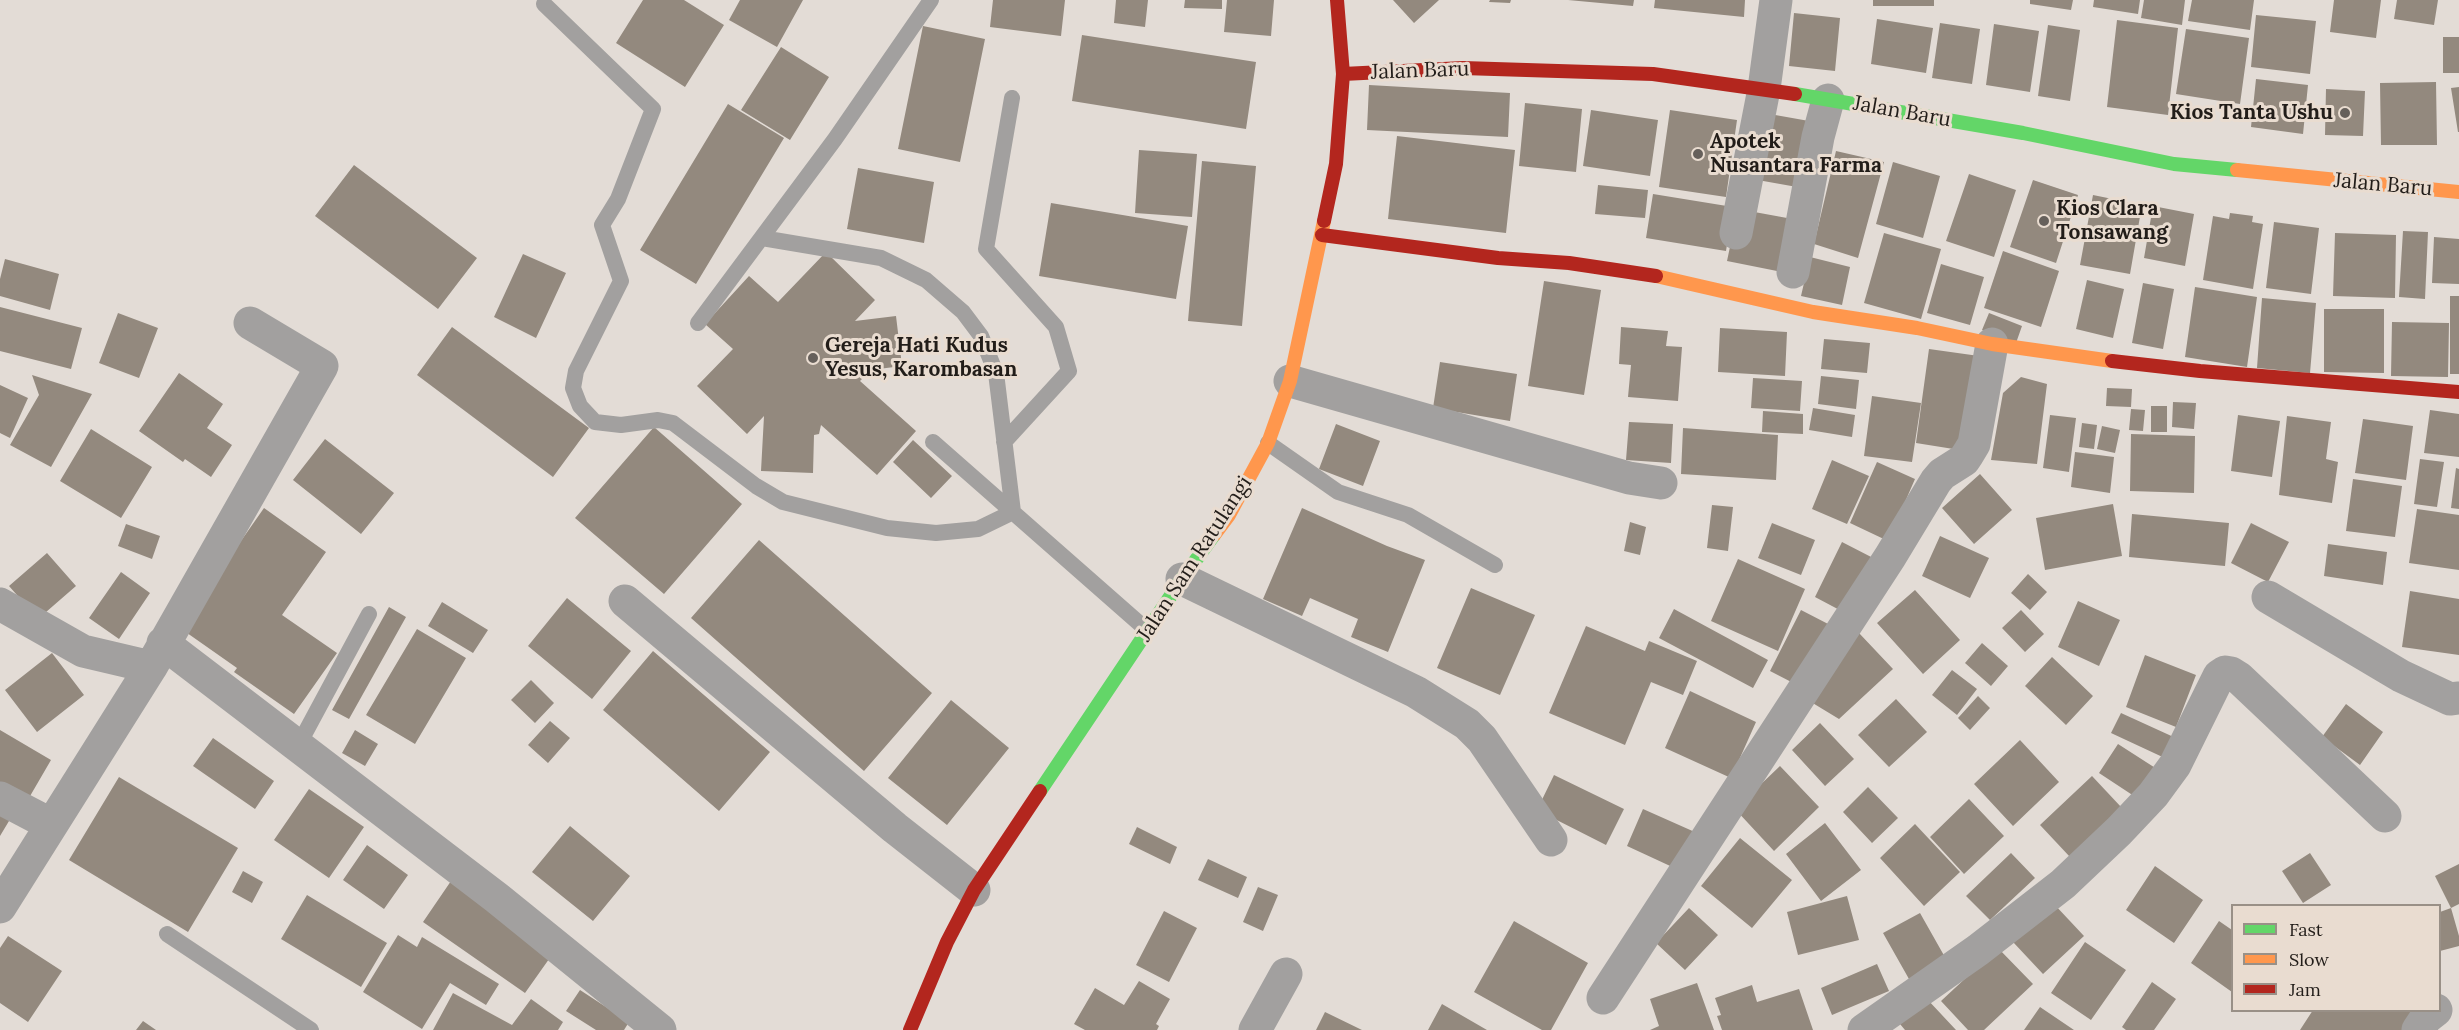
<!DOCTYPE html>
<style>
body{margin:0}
#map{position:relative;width:2459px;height:1030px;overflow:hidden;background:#e3dcd6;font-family:Lora,serif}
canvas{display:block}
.legend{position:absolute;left:2231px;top:904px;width:210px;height:108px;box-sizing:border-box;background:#e9dcd0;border:2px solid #999087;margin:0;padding:8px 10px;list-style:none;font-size:18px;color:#221d19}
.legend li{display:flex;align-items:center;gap:12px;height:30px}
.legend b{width:30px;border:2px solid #999087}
</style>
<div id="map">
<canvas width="2459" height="1030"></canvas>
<ul class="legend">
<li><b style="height:8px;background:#63d668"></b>Fast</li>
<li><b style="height:8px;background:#ff974d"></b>Slow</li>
<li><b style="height:8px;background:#b3261e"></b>Jam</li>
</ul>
</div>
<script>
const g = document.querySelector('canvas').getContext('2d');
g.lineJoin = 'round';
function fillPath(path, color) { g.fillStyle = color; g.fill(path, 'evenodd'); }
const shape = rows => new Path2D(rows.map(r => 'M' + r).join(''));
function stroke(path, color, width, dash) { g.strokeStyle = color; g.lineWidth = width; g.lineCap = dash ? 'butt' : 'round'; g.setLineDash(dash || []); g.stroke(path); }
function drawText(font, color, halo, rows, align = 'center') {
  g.font = font + ' Lora,serif'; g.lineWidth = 6; g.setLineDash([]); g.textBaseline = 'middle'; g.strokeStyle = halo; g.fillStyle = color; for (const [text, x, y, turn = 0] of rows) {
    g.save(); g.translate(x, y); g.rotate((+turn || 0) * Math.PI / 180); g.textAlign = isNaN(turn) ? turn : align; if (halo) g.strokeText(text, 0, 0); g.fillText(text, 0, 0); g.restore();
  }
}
fillPath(shape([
 [643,0,684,0,724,25,685,87,616,43],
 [740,0,803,0,777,47,729,20],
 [993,0,1065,0,1061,36,990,27],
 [1116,0,1148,0,1145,27,1114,23],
 [1185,0,1222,0,1222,9,1184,8],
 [1227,0,1274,0,1271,36,1224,32],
 [1393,0,1439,0,1414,23],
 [1490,0,1511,0,1510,3,1489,2],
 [1568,0,1634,0,1633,6],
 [1655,0,1745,0,1744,17,1654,8],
 [1873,0,1934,0,1934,6,1873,6],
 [2030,0,2073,0,2071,10,2030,4],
 [2094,0,2140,0,2138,14,2093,7],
 [2144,0,2185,0,2182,25,2141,18],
 [2192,0,2254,0,2250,30,2188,21],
 [2334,0,2381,0,2376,38,2330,32],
 [2397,0,2438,0,2434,25,2394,19],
 [1794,13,1840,18,1835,71,1789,66],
 [2256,15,2316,21,2310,74,2251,67],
 [1877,19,1933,28,1926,73,1871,64],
 [2117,20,2178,28,2168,115,2107,107],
 [1940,23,1980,29,1972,84,1932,78],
 [1994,24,2039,31,2030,92,1986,85],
 [2048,25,2080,30,2070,101,2038,96],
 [923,26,985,39,960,162,898,149],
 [2186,29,2249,38,2240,104,2176,94],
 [1082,35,1256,62,1246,129,1072,101],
 [2443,37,2459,37,2459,73,2443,73],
 [781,47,829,77,790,140,741,110],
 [2256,79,2308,85,2303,134,2251,127],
 [2436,82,2437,145,2381,145,2380,83],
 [1369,85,1510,93,1508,137,1367,130],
 [2459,87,2459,132,2458,132,2451,88],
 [2326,89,2365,91,2363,136,2325,135],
 [1525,103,1582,109,1576,172,1519,166],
 [728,104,784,138,696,284,640,250],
 [1591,110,1658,120,1650,176,1583,166],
 [1670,110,1737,120,1726,197,1659,187],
 [1764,113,1809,121,1797,187,1752,179],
 [1397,136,1515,150,1506,233,1388,219],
 [1139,150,1197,154,1192,217,1135,213],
 [1836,151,1884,162,1858,258,1814,244],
 [1202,161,1256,166,1242,326,1188,321],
 [1893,162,1940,176,1923,238,1876,224],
 [354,165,477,258,438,309,315,216],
 [858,168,934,182,924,243,847,229],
 [1969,174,2016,190,1994,257,1946,241],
 [2033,180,2078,195,2056,263,2010,247],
 [1598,185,1648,190,1645,218,1595,214],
 [1653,194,1733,207,1726,251,1646,238],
 [2093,195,2142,205,2130,274,2080,265],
 [1051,203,1188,226,1176,299,1039,276],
 [2153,206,2194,214,2185,266,2144,258],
 [1738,209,1798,220,1787,273,1727,261],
 [2230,213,2253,216,2252,222,2263,224,2253,289,2203,280,2213,216,2229,219],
 [2274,222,2319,228,2311,294,2266,288],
 [2403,231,2428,232,2425,299,2399,297],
 [1884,233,1941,249,1921,319,1864,303],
 [2335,233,2396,235,2395,298,2333,296],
 [2434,237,2459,239,2459,284,2432,283],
 [2003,251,2059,271,2041,327,1984,308],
 [826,252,875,300,855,321,896,316,902,366,855,372,862,379,860,381,916,431,877,475,821,425,819,434,814,435,813,473,761,471,764,416,747,434,697,386,733,349,705,324,749,276,778,302],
 [523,254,566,273,536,338,494,317],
 [1810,257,1850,267,1842,305,1801,296],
 [5,259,59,274,50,310,0,296,0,279],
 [1941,264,1984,277,1970,325,1927,313],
 [2087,280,2124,289,2113,338,2076,329],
 [1544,281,1601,290,1584,395,1528,386],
 [2143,283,2174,289,2163,349,2132,343],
 [2195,287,2257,297,2247,367,2185,357],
 [2450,296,2459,296,2459,374,2450,374],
 [2262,298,2316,303,2310,373,2257,368],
 [0,307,82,328,71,369,0,351],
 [2324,309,2384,309,2384,373,2324,372],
 [118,313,158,328,139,378,99,363],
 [1989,313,2022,326,2016,343,1982,330],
 [2392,322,2449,323,2448,377,2391,376],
 [452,327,589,428,553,477,417,375],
 [1621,327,1668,331,1666,346,1682,347,1678,401,1628,397,1631,365,1619,364],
 [1720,328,1787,332,1785,376,1718,372],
 [1824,339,1870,343,1867,373,1821,369],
 [1929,349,1979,356,1966,451,1916,443],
 [1440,362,1517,374,1510,421,1433,408],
 [179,373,223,404,207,428,232,445,211,477,185,459,183,462,139,431],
 [32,375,92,394,51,467,10,445,39,395],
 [1821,376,1859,380,1856,409,1818,404],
 [2021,377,2047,384,2037,464,1991,460,2003,393],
 [1753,378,1802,381,1800,411,1751,408],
 [0,385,28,398,10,438,0,433],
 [2107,388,2132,389,2131,407,2106,406],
 [1872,396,1921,403,1912,462,1864,456],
 [2173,402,2196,403,2194,429,2172,427],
 [2151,406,2167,406,2167,432,2151,432],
 [1813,408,1855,415,1852,437,1809,430],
 [2131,409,2145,410,2143,431,2129,430],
 [2430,410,2459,414,2459,457,2424,453],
 [1763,411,1803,414,1803,434,1762,432],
 [2050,415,2076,418,2069,472,2043,468],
 [2238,415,2280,421,2272,477,2231,471],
 [2287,416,2331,422,2326,459,2338,462,2332,503,2279,495],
 [2363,419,2413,426,2406,480,2355,473],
 [1629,422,1673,424,1671,463,1626,460],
 [2082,423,2097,425,2094,449,2079,447],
 [1336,424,1380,441,1363,486,1319,469],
 [2102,426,2120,430,2115,453,2097,449],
 [654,427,742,504,664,594,575,518],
 [1683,428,1778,435,1776,480,1681,474],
 [91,429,152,467,121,518,60,481],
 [2131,434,2195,436,2194,493,2130,491],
 [325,439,394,493,361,534,293,480],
 [913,440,952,476,931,498,893,462],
 [2075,452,2114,457,2110,493,2071,487],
 [2420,459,2444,462,2437,507,2414,504],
 [1832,460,1869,476,1847,524,1812,509],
 [1877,462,1915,479,1888,541,1850,523],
 [2456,468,2459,469,2459,509,2451,508],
 [1980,474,2012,510,1974,544,1942,508],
 [2353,479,2402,486,2395,537,2346,531],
 [2113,504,2122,556,2045,570,2036,518],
 [1712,505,1733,507,1728,551,1707,548],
 [264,508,326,552,282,615,337,653,294,714,234,672,237,668,180,628],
 [1302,508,1387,546,1425,560,1388,652,1351,637,1358,619,1310,598,1302,616,1263,599],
 [2417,509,2459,515,2459,570,2409,563],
 [2132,514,2229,523,2225,566,2129,557],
 [1630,522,1646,527,1640,555,1624,551],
 [1772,523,1815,540,1801,575,1758,558],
 [2251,523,2289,542,2268,582,2231,563],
 [126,524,160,536,152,559,118,546],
 [1940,536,1989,558,1970,598,1922,576],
 [759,540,932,693,864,771,691,618],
 [1842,542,1877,560,1849,615,1815,597],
 [2328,544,2387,552,2383,585,2324,576],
 [47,553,76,586,38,619,9,586],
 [1738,559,1805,589,1778,651,1711,621],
 [121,572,150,593,119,639,89,618],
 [2028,574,2047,592,2030,610,2011,593],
 [1471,588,1535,615,1500,695,1437,668],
 [1915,590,1960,640,1923,674,1877,623],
 [2410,591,2459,599,2459,655,2402,647],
 [567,598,631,651,592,699,528,646],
 [2078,601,2120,620,2099,666,2058,647],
 [442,602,488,630,473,653,428,626],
 [389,607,406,617,349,719,332,710],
 [1674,609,1768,660,1753,688,1659,638],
 [1801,610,1832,626,1801,687,1770,671],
 [2021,610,2044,634,2025,652,2002,628],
 [1586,626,1645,651,1649,641,1697,661,1683,695,1651,682,1625,745,1549,713],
 [417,629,466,658,415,744,366,715],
 [1859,633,1893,669,1839,719,1811,702],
 [1982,643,2008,666,1991,686,1965,663],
 [653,651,770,752,719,811,603,710],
 [52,653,84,695,37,732,5,690],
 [2145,655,2196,675,2176,727,2126,707],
 [2052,657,2093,696,2066,725,2025,686],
 [1952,670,1977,689,1957,715,1932,695],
 [531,680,554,703,535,723,511,700],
 [1690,691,1756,722,1731,778,1665,748],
 [1978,696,1990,708,1970,730,1958,718],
 [1896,699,1927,732,1889,767,1858,735],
 [951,700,1009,748,947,825,888,778],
 [2346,704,2383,732,2360,765,2322,737],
 [2121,713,2178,739,2169,760,2111,733],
 [550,721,570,738,548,763,528,745],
 [1820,723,1854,759,1825,786,1792,750],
 [0,730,51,760,26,803,0,788],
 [355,730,378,744,365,766,342,753],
 [213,738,274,781,255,809,193,766],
 [2020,740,2059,782,2013,826,1974,784],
 [2118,744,2160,771,2140,800,2099,773],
 [1780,766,1819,807,1774,851,1735,809],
 [1554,775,1624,809,1606,845,1537,810],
 [2092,776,2122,808,2070,857,2040,825],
 [119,777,238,848,188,932,69,860],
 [1868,787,1898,818,1872,843,1843,812],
 [309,789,364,827,329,878,274,840],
 [1969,799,2004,836,1964,874,1930,837],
 [0,809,12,816,0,836],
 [1643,809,1697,833,1681,871,1627,846],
 [1825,823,1861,870,1821,901,1786,854],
 [1915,824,1960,872,1924,906,1880,858],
 [570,826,630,876,593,921,532,872],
 [1137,827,1177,847,1170,864,1129,844],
 [1740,838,1792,880,1752,928,1701,886],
 [367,845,408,875,384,909,343,880],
 [2011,853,2035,878,1990,920,1966,896],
 [2310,853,2331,885,2303,903,2282,871],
 [1208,859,1247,877,1238,898,1198,880],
 [2459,864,2459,904,2451,908,2435,876],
 [2155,866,2203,900,2174,943,2126,910],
 [243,871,263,882,252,903,232,892],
 [451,881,554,952,525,993,423,922],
 [1258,887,1278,895,1263,931,1243,922],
 [307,895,387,943,361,987,281,939],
 [1847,896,1859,940,1798,955,1787,912],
 [2054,904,2084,936,2043,974,2013,942],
 [1689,908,1718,935,1685,970,1656,943],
 [2451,908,2459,936,2459,946,2440,951,2440,912],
 [1164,911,1197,928,1169,982,1136,965],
 [1920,913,1946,959,1909,979,1883,933],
 [1514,921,1588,963,1551,1030,1542,1030,1474,992],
 [2219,921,2232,930,2232,992,2191,963],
 [398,935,417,947,422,937,499,984,486,1005,450,983,422,1029,363,992],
 [8,936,62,971,28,1022,0,1003,0,948],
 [2085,942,2126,970,2091,1020,2051,993],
 [1998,948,2033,984,1984,1030,1968,1030,1941,1001],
 [1877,964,1889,991,1832,1015,1821,988],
 [1139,981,1170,999,1156,1024,1159,1026,1157,1030,1085,1030,1074,1024,1095,988,1124,1005],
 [2152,982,2176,999,2154,1030,2126,1030,2122,1027],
 [1697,983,1714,1030,1650,1030,1659,1026,1650,999],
 [1752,985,1757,1002,1799,989,1813,1030,1722,1030,1717,1016,1721,1015,1715,998],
 [580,990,629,1022,624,1030,596,1030,566,1011],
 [453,993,512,1025,531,999,563,1022,558,1030,433,1030],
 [1927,999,1956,1030,1905,1030,1900,1024],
 [1442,1004,1487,1030,1428,1030],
 [2040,1007,2074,1030,2024,1030],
 [2313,1010,2409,1010,2413,1013,2402,1030,2300,1030],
 [1325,1012,1362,1030,1316,1030],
 [143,1021,156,1030,136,1030]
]), '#93897e');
stroke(shape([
 [544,4,653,109,618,199,602,225,621,281,576,371,573,388,580,406,595,422,621,425,658,420,673,423,756,486,783,502,887,528,936,533,978,529,1013,512,996,373,981,336,963,312,926,280,881,258,762,238],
 [698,323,835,139,931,0],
 [933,442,1148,631],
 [1004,442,1069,371,1056,327,986,249,1012,98],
 [1268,443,1338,492,1408,515,1495,565],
 [298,746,369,614],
 [167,934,311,1030]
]), '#a2a09f', 16);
stroke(shape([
 [1736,233,1764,89,1776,0],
 [1793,272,1818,137,1828,100],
 [1290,381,1629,478,1661,483],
 [1182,579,1416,692,1467,724,1482,739,1551,840],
 [2268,597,2401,676,2450,699,2459,698],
 [625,601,895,828,974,890],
 [0,604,83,651,151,667],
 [163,643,497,898,660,1030],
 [0,798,50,824],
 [0,907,151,667,322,366,250,323],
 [1603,998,1890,557,1936,481,1942,474,1964,460,1968,454,1974,444,1992,344],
 [1255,1030,1286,974],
 [1864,1030,1978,950,2063,884,2119,831,2153,795,2175,765,2219,676,2225,672,2231,673,2239,678,2385,816],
 [2418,1030,2426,1018,2436,1010]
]), '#a2a09f', 33);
stroke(shape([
 [1795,94,2023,133,2174,164,2237,170],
 [1040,791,1182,579,1214,535]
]), '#63d668', 14);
stroke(shape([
 [2237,170,2459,192],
 [1656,276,1813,312,1917,328,1992,344,2112,361],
 [1214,535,1229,515,1268,443,1290,381,1324,221]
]), '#ff974d', 14);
stroke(shape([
 [1343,74,1463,68,1653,74,1795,94],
 [1324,221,1336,164,1343,74,1337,0],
 [1322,235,1498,258,1569,263,1656,276],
 [2112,361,2200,371,2459,392],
 [910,1030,947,942,974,890,1040,791]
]), '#b3261e', 14);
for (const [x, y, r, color] of [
 [2345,113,6,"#66605b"],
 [1698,154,6,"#66605b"],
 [2044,221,6,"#66605b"],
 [813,358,6,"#66605b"]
]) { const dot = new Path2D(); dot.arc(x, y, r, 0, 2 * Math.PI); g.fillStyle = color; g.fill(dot); stroke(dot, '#e9dcd0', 2); }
drawText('21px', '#221d19', '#e9dcd0', [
 ["Jalan Baru",1420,71,-2],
 ["Jalan Baru",1902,112,10],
 ["Jalan Baru",2383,185,5],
 ["Jalan Sam Ratulangi",1195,559,-57]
]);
drawText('bold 21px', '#221d19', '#e9dcd0', [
 ["Kios Tanta Ushu",2333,113,"right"],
 ["Apotek",1710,142],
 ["Nusantara Farma",1710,166],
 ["Kios Clara",2056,209],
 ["Tonsawang",2056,233],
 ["Gereja Hati Kudus",825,346],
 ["Yesus, Karombasan",825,370]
], 'left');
</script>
